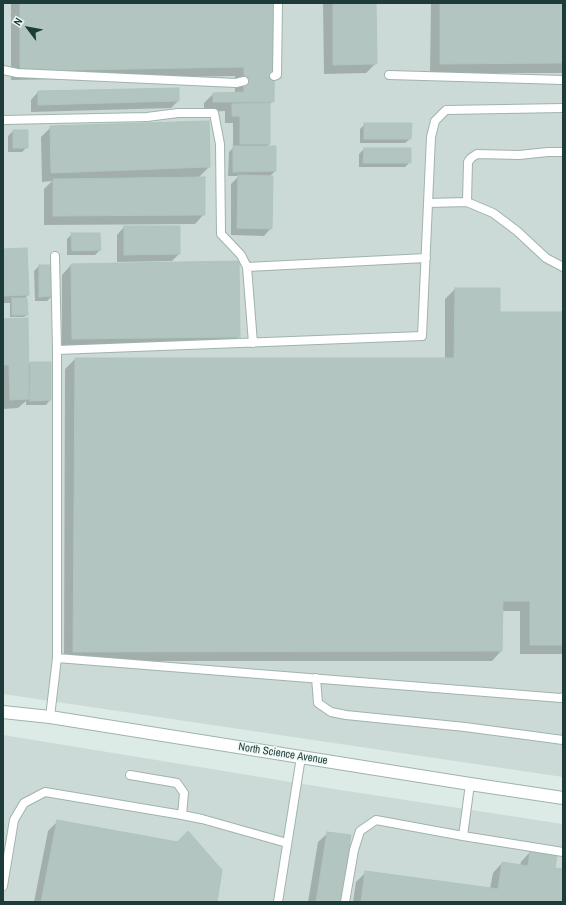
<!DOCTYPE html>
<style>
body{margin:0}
#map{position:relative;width:566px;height:905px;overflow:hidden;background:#ddebe7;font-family:"Archivo Narrow",sans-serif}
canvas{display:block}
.frame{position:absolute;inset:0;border:4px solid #1d3b38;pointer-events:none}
.north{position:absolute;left:8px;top:8px;width:40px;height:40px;-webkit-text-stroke:3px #edf7f4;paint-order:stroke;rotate:302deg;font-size:11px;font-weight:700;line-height:16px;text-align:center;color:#1d3b38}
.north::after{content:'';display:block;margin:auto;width:14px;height:18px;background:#1d3b38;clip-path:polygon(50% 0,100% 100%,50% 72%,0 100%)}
</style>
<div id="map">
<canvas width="566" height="905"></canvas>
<div class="frame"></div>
<div class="north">N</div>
</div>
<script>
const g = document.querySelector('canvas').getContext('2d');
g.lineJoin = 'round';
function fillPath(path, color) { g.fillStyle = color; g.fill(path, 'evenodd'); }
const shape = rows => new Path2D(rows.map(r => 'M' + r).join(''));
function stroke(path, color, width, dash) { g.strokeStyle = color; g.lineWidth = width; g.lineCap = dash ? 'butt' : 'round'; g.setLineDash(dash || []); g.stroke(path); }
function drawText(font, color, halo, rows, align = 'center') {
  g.font = font + ' "Archivo Narrow",sans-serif'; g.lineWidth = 3; g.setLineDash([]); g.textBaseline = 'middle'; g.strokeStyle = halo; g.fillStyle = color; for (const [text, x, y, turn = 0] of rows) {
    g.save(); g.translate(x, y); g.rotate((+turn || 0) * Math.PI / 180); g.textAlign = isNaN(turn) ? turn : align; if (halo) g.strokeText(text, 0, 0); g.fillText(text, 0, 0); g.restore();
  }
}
fillPath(shape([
 [3,3,563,3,563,777,3,694],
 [3,735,334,789,563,824,563,902,3,902]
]), '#cbdad6');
fillPath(shape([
 [11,3,274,3,273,101,269,105,269,144,266,147,275,171,269,177,271,228,264,236,231,235,231,184,239,176,228,176,229,152,233,148,233,123,225,123,225,111,204,112,204,103,213,94,235,93,235,76,11,80],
 [323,3,375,3,376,63,366,73,324,74],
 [431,3,563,3,563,73,430,73],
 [38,92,178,101,171,108,31,112,31,100],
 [365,124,410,139,405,143,360,143,360,129],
 [51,127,209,167,198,178,204,214,195,224,44,225,44,189,52,181,42,182,41,137],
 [13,131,27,147,22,152,8,152,8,136],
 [364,149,410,162,405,167,359,167,359,154],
 [124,227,179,254,171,262,171,261,117,262,117,235],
 [72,234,100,250,95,255,67,255,67,239],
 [3,250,28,295,24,299,27,315,24,317,10,317,10,303,3,303],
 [71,265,239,336,229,346,62,349,62,275],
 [39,266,52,296,47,301,35,301,34,271],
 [455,289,499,313,563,313,563,654,520,654,520,611,501,611,501,651,492,661,64,661,65,369,75,359,445,359,445,299],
 [3,320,27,366,30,363,50,400,46,405,26,405,26,401,18,408,3,409],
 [58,821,216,902,34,902,48,831],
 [328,833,340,902,308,902,318,842],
 [530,852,554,868,563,870,563,902,353,902,356,882,366,872,490,889,493,873,502,863,520,866,521,862]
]), '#0003');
const building = shape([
 [20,3,275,3,274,102,213,102,213,93,244,92,244,67,20,71,20,3],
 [333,3,376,3,377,64,333,65,333,3],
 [440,3,563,3,563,63,440,64,440,3],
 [179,88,179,101,38,105,38,91,179,88],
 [270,103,270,144,240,144,240,116,232,116,232,104,270,103],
 [209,121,210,167,51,173,50,126,209,121],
 [364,123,412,123,411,139,364,139,364,123],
 [13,130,28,130,28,148,13,148,13,130],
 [233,146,276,146,276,171,233,172,233,146],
 [364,148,411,148,411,163,363,163,364,148],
 [238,175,273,176,272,229,237,228,238,175],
 [205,177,205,215,53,216,53,179,205,177],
 [124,226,180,226,180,254,124,255,124,226],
 [71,233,100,233,101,250,72,251,71,233],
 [27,248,29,295,3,296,3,306,3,249,27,248],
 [239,261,240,337,72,339,71,264,239,261],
 [39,265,52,265,53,296,39,297,39,265],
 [455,288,500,288,500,312,563,312,563,645,530,645,530,601,503,601,502,651,73,652,75,358,454,358,455,288],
 [12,298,27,298,28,315,12,315,12,298],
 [28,318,29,399,10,400,9,365,3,365,3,319,28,318],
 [30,362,51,362,51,400,30,401,30,362],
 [57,820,177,842,188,831,222,870,217,902,41,902,57,820],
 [327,832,351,835,341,902,316,902,327,832],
 [530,851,557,855,555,868,563,869,563,902,361,902,365,871,498,889,502,862,528,866,530,851]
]);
fillPath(building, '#b2c5c0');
stroke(building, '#afc5bf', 1);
const lane = shape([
 [3,70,17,73,236,83,244,81],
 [389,75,563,80],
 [274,76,277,75,278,3],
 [3,120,147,117,178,113,214,113,220,144,221,234,241,255,247,267,253,343],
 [563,152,548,152,519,155,477,154,471,158,468,162,467,202,493,213,517,231,546,258,563,267],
 [428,203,467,202],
 [55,256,57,350],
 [247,267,426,258],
 [57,658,561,698,563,697],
 [316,678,318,703,331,712,346,715,465,727,563,740],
 [50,717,57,658,57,350,422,336,431,137,435,121,446,110,563,108],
 [130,775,177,783,184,793,182,815],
 [463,836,470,784],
 [3,886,14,820,24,803,45,792,182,815,202,819,287,843],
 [278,902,301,757],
 [345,902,354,850,360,831,376,820,463,836,563,852]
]);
const street = shape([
 [3,712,50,717,470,784,563,798]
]);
stroke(lane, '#a0b3af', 10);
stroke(street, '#a0b3af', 14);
stroke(lane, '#fff', 8);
stroke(street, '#fff', 12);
drawText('11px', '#1d3b38', '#edf7f4', [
 ["North Science Avenue",283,754,9]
]);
</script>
